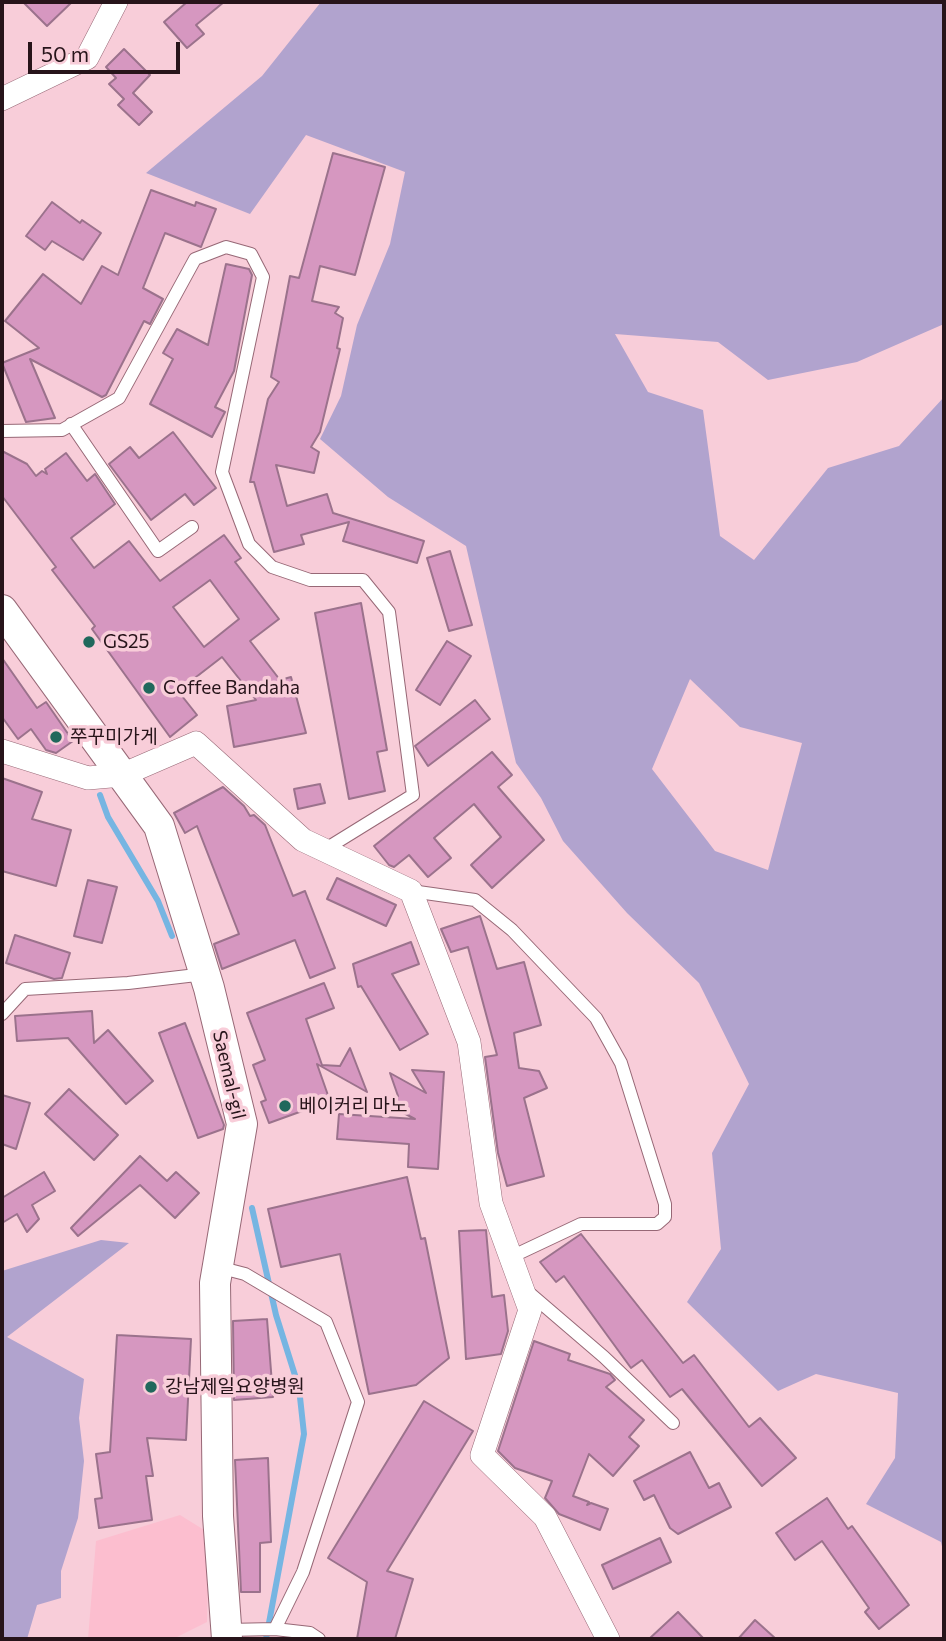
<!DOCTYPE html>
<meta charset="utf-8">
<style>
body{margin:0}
#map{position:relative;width:946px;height:1641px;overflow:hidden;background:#f8cdd9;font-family:Commissioner,sans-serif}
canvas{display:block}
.frame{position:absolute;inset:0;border:4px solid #27141a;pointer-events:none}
.scale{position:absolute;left:28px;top:42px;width:152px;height:32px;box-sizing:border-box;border:4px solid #27141a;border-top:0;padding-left:9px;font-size:21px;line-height:24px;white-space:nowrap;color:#27141a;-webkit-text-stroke:5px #f8cdd9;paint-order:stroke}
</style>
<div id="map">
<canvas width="946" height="1641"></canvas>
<div class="frame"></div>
<div class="scale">50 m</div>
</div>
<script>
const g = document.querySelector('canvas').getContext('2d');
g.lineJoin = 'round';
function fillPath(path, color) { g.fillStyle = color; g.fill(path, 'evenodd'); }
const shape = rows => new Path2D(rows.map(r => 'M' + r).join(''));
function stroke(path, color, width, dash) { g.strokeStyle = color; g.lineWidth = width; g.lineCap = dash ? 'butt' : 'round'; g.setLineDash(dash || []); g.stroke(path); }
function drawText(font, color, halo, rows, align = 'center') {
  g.font = font + ' Commissioner,"Noto Sans KR",sans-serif'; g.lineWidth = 7; g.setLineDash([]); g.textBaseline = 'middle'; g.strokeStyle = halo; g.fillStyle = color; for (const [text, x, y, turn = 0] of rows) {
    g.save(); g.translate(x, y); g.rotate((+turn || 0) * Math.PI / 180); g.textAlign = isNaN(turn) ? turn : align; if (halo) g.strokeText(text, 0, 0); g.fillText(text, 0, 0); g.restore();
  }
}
fillPath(shape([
 [180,1515,209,1533,207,1622,173,1639,88,1639,96,1541]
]), '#fcbecf');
fillPath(shape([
 [321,2,944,2,944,324,857,362,768,380,718,342,615,334,648,392,703,410,720,536,754,560,828,468,899,446,944,397,944,1555,941,1542,866,1504,895,1458,898,1393,816,1374,778,1391,687,1302,721,1249,712,1153,749,1084,699,983,627,913,563,841,541,798,516,763,466,546,388,497,320,439,341,396,357,325,390,244,405,172,306,135,250,214,146,173,262,76],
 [690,679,740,727,802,743,768,870,715,851,652,769],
 [101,1240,129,1243,7,1337,84,1379,79,1418,84,1461,78,1518,61,1571,61,1598,37,1605,27,1639,2,1639,2,1271]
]), '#b1a3ce');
stroke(shape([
 [100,795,108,817,158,901,172,936],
 [252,1208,276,1315,299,1388,304,1434,266,1639]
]), '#76b5e2', 6);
const building = shape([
 [23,2,72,2,47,26,23,2],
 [187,2,224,2,196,25,204,34,187,48,164,22,187,2],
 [124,49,150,75,133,93,152,112,139,125,118,105,124,99,109,84,116,78,106,67,124,49],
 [333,153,385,167,355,275,320,266,312,301,339,307,335,313,343,318,337,348,340,349,320,432,311,447,319,452,314,473,276,465,287,506,327,494,333,513,424,541,417,563,343,541,349,522,301,535,304,544,274,552,254,482,250,482,268,399,279,382,271,377,290,276,299,278,333,153],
 [151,190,195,206,196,202,216,209,201,247,165,233,143,288,163,299,150,324,144,321,106,395,102,397,30,359,55,418,26,422,2,363,39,348,5,321,43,274,81,304,102,266,118,275,151,190],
 [52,202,80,223,82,220,101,233,83,260,52,241,45,250,26,236,52,202],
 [226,264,249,269,252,275,234,371,215,407,225,412,212,437,150,404,173,359,163,353,177,329,208,345,226,264],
 [173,432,216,488,194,505,185,494,151,520,109,464,130,447,139,458,173,432],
 [2,451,27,464,36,476,42,471,47,474,45,469,66,453,87,481,95,474,115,504,71,538,94,568,129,541,160,581,224,535,241,558,235,562,279,619,250,641,280,680,291,677,306,733,234,747,227,706,256,700,222,657,178,691,197,715,170,737,92,629,95,626,52,570,56,567,2,496,2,451],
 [210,580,239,619,204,647,173,607,210,580],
 [450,551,472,625,449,631,427,558,450,551],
 [361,603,387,750,377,752,385,791,349,799,315,613,361,603],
 [447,641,471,656,440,705,416,690,447,641],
 [2,658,37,708,46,702,73,741,56,753,46,750,31,729,18,739,2,717,2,658],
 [475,700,490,719,428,766,415,746,475,700],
 [492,752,512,775,498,787,544,840,492,888,471,865,501,837,474,804,434,838,451,858,428,877,409,855,394,867,389,865,374,846,492,752],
 [2,778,42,792,32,819,71,830,56,886,2,871,2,778],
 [320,784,325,803,298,809,294,789,320,784],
 [223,787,244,806,250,816,254,815,265,825,293,896,305,891,335,968,310,978,295,940,222,969,214,944,239,934,197,826,185,833,174,813,223,787],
 [337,878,396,905,386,926,327,899,337,878],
 [88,880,117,887,102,943,74,936,88,880],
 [480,916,497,969,524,962,541,1025,514,1033,519,1068,539,1071,547,1088,524,1098,544,1176,507,1186,498,1153,485,1057,497,1055,468,947,451,952,441,929,480,916],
 [15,935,70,953,62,978,54,979,6,963,15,935],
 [411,942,419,964,392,974,428,1034,400,1050,361,986,358,987,353,964,411,942],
 [324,983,334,1008,306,1019,322,1065,340,1066,350,1048,367,1092,317,1064,330,1101,269,1123,261,1102,266,1100,253,1065,265,1060,247,1013,324,983],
 [92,1011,94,1043,108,1030,153,1081,126,1104,68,1038,17,1041,15,1016,92,1011],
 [185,1023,224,1125,223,1129,198,1138,159,1033,185,1023],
 [412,1070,444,1072,438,1169,408,1167,409,1144,337,1139,339,1114,415,1119,383,1102,398,1096,390,1073,426,1093,412,1070],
 [69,1089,118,1135,94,1160,45,1114,69,1089],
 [2,1095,30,1103,16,1149,2,1144,2,1095],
 [140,1156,167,1181,176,1172,199,1193,175,1218,140,1185,78,1236,71,1228,140,1156],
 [44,1172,55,1191,32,1205,39,1219,27,1232,17,1214,2,1223,2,1198,44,1172],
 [407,1177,421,1239,425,1238,449,1358,416,1385,369,1394,340,1254,281,1267,268,1209,407,1177],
 [486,1230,492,1297,504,1295,508,1331,501,1354,466,1359,459,1231,486,1230],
 [581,1234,683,1363,694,1355,749,1427,760,1418,796,1458,762,1486,682,1389,670,1397,642,1360,631,1368,564,1276,556,1282,540,1262,581,1234],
 [267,1319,273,1397,234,1400,233,1321,267,1319],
 [117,1335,191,1339,186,1440,147,1438,153,1476,146,1476,152,1520,99,1528,95,1499,102,1498,96,1454,110,1452,117,1335],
 [534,1341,570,1354,568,1360,610,1374,615,1380,606,1387,644,1420,629,1437,639,1446,613,1476,589,1454,573,1496,589,1502,587,1505,591,1503,608,1509,600,1530,559,1514,545,1498,552,1481,515,1468,498,1451,534,1341],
 [424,1401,473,1431,387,1571,413,1579,395,1639,357,1639,367,1582,328,1558,424,1401],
 [690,1452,709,1488,719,1483,731,1507,678,1534,670,1528,654,1495,644,1500,634,1481,690,1452],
 [268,1458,271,1542,260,1543,260,1592,241,1592,235,1460,268,1458],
 [827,1498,848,1529,852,1526,909,1605,879,1629,865,1612,869,1608,822,1541,795,1560,776,1533,827,1498],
 [660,1538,671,1562,613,1589,602,1565,660,1538],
 [678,1612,704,1639,649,1639,678,1612],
 [755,1620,776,1639,738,1639,755,1620]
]);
fillPath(building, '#d697c0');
stroke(building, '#9b728c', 2);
const service = shape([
 [71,424,158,551,192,527],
 [2,431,62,430,119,398,195,259,226,247,251,254,263,277,222,472,249,544,272,567,310,580,363,580,389,612,413,795,324,850],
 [411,891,475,900,512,930,596,1018,621,1063,665,1204,665,1217,657,1224,581,1224,511,1257],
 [2,1014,25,989,128,983,205,974],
 [218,1267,245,1274,326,1322,358,1402,303,1572,275,1629,227,1630],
 [527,1291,604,1357,673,1423],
 [275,1629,310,1633,319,1639]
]);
const minor = shape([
 [2,99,87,58,116,2],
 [2,751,88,778,122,775,196,743,303,840,411,891,469,1042,491,1203,530,1310,482,1455,545,1517,608,1639]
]);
const tertiary = shape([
 [2,610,159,826,209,988,242,1124,215,1283,218,1516,227,1639]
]);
stroke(service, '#976876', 14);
stroke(minor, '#976876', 24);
stroke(tertiary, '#976876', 32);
stroke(service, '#fff', 12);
stroke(minor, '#fff', 23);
stroke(tertiary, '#fff', 30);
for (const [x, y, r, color] of [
 [89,642,7,"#20685c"],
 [149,688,7,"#20685c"],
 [56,737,7,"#20685c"],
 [285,1106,7,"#20685c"],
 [151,1387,7,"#20685c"]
]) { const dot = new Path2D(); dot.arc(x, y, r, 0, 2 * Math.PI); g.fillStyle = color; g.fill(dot); stroke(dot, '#f8cdd9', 2.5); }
drawText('19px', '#27141a', '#f8cdd9', [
 ["GS25",103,642],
 ["Coffee Bandaha",163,688],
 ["쭈꾸미가게",70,737],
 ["베이커리 마노",299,1106],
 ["강남제일요양병원",165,1387]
], 'left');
drawText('19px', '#27141a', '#f8cdd9', [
 ["Saemal-gil",229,1075,77]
]);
</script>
